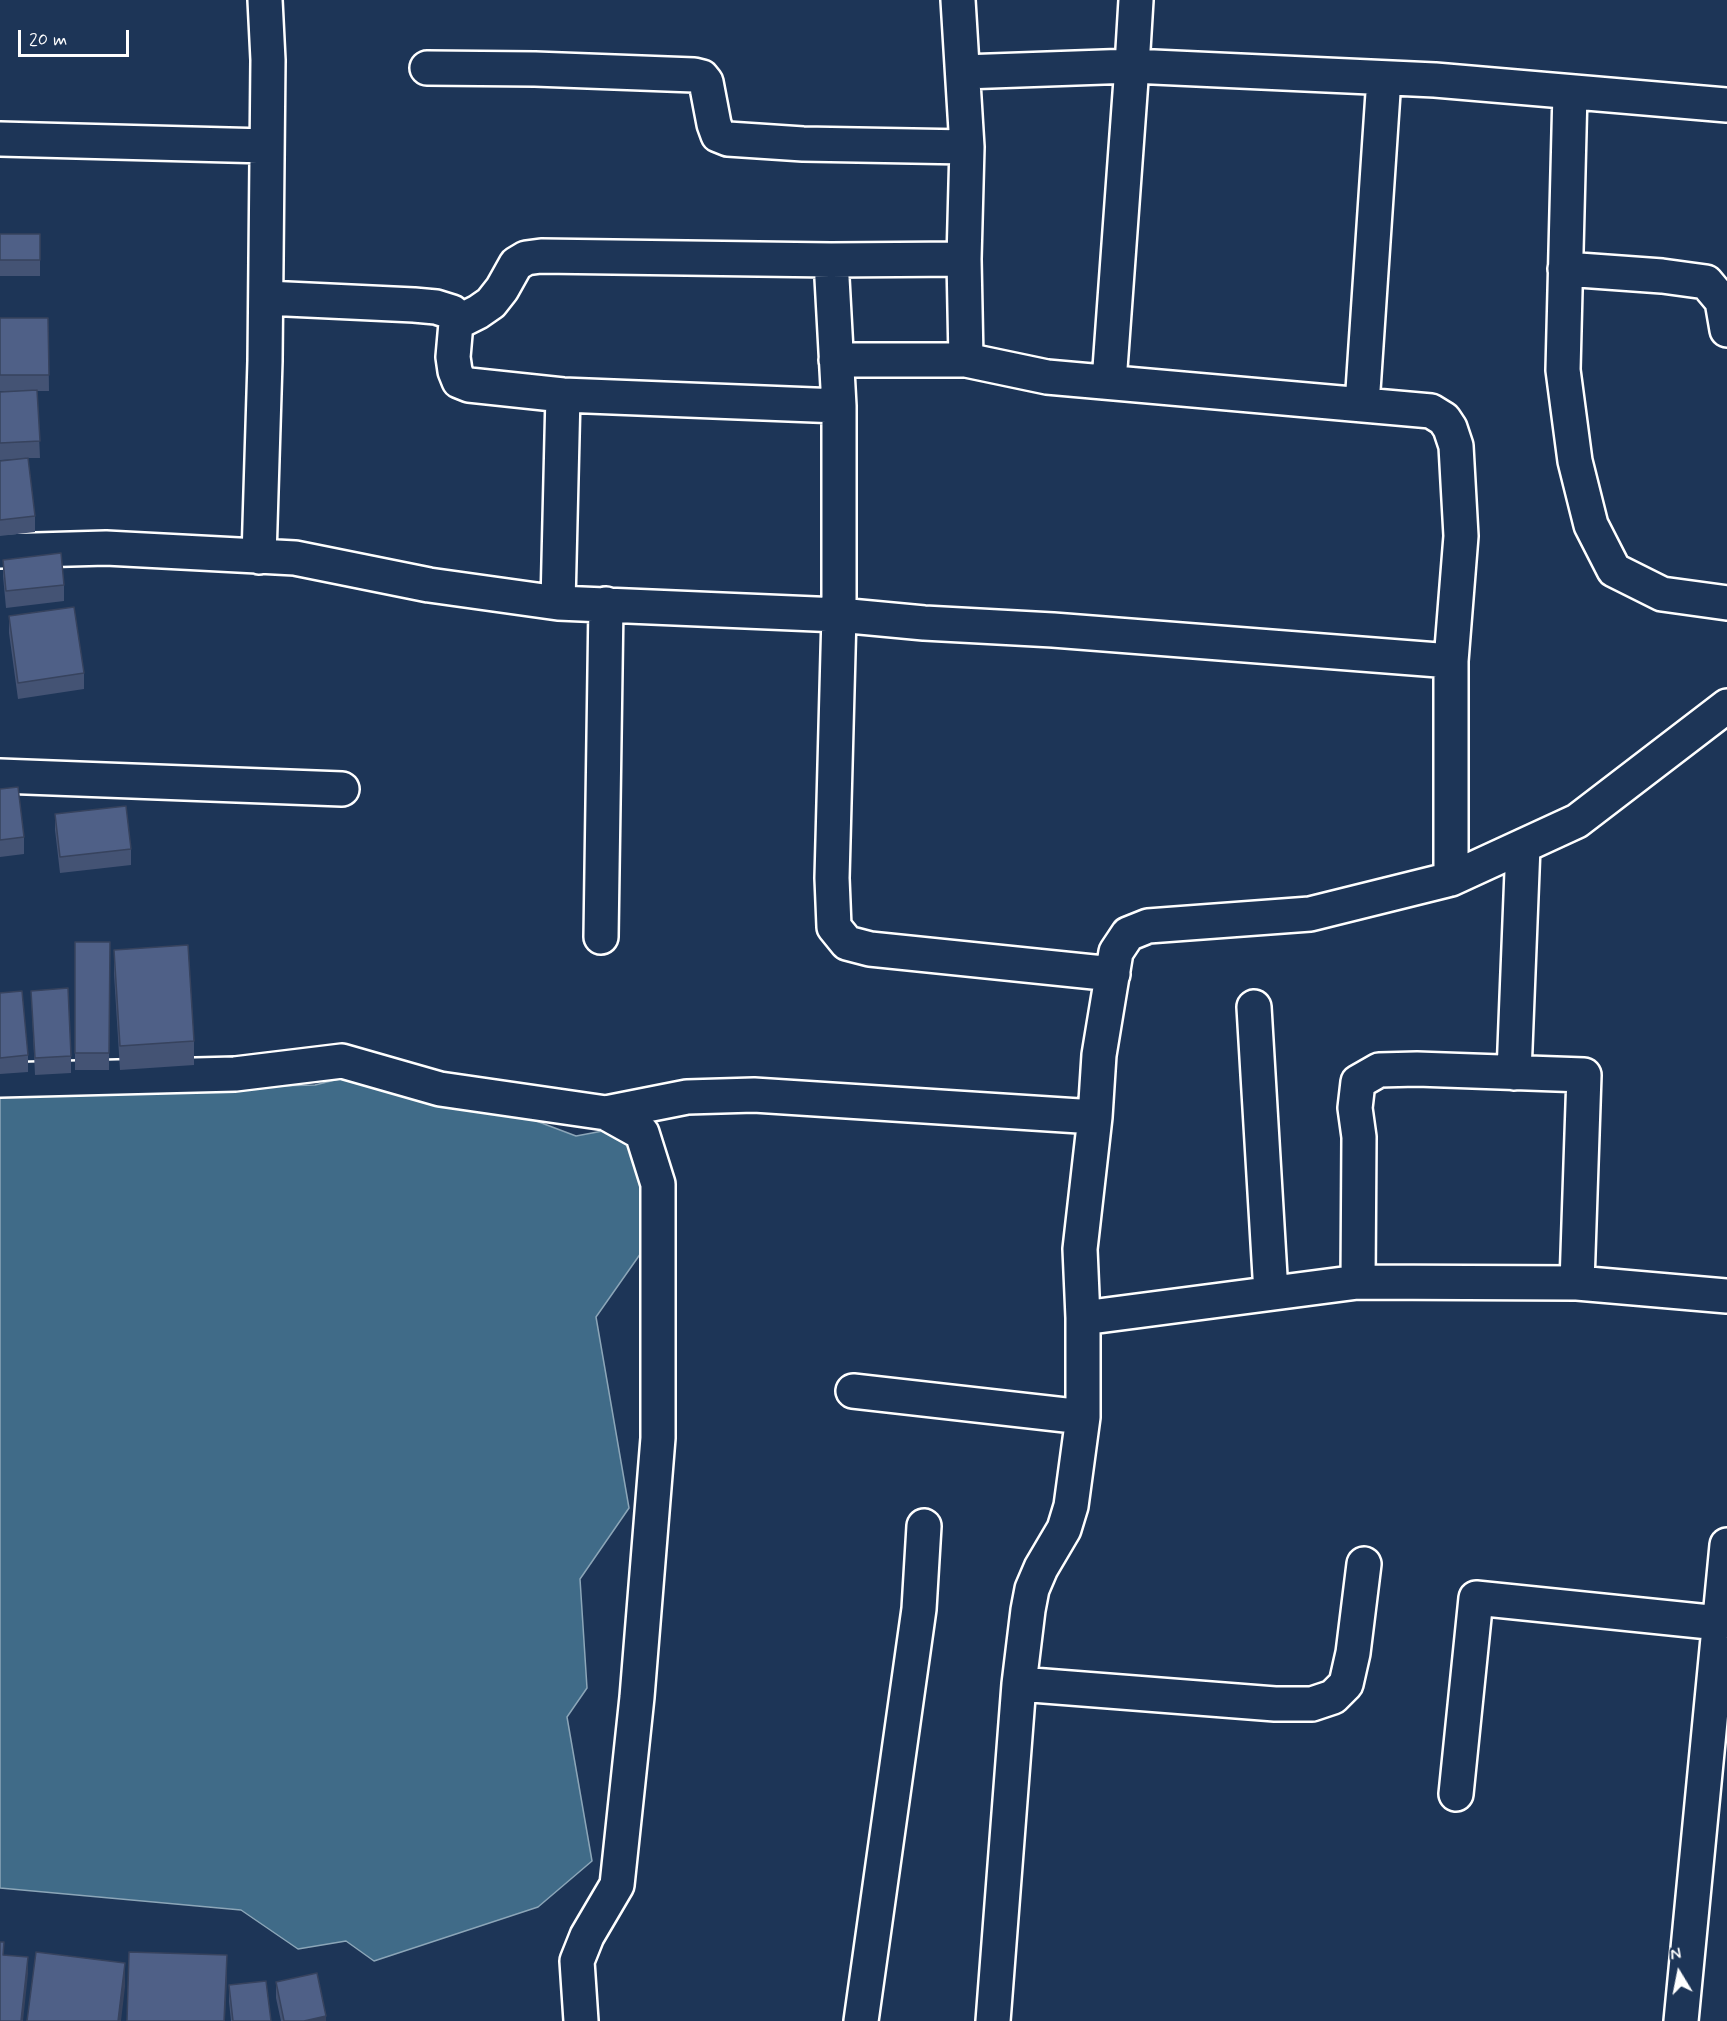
<!DOCTYPE html>
<style>
body{margin:0}
#map{position:relative;width:1727px;height:2021px;overflow:hidden;background:#1d3557;font-family:Mynerve,sans-serif}
canvas{display:block}
.north{position:absolute;left:1649px;top:1943px;width:60px;height:60px;-webkit-text-stroke:4px #1d3557;paint-order:stroke;rotate:350deg;font-size:16px;font-weight:700;line-height:24px;text-align:center;color:#fff}
.north::after{content:'';display:block;margin:auto;width:21px;height:27px;background:#fff;clip-path:polygon(50% 0,100% 100%,50% 72%,0 100%)}
.scale{position:absolute;left:18px;top:30px;width:111px;height:27px;box-sizing:border-box;border:3px solid #fff;border-top:0;padding-left:8px;font-size:18px;line-height:21px;white-space:nowrap;color:#fff;-webkit-text-stroke:4px #1d3557;paint-order:stroke}
</style>
<div id="map">
<canvas width="1727" height="2021"></canvas>
<div class="north">N</div>
<div class="scale">20 m</div>
</div>
<script>
const g = document.querySelector('canvas').getContext('2d');
g.lineJoin = 'round';
function fillPath(path, color) { g.fillStyle = color; g.fill(path, 'evenodd'); }
const shape = rows => new Path2D(rows.map(r => 'M' + r).join(''));
function stroke(path, color, width, dash) { g.strokeStyle = color; g.lineWidth = width; g.lineCap = dash ? 'butt' : 'round'; g.setLineDash(dash || []); g.stroke(path); }
const water = shape([
 [343,1078,381,1090,471,1104,523,1116,576,1136,624,1127,655,1233,596,1317,629,1508,580,1579,587,1688,567,1717,592,1861,538,1907,374,1961,346,1941,298,1949,241,1910,0,1888,0,1093,315,1085,343,1078]
]);
fillPath(water, '#406b88');
stroke(water, '#8ca6b8', 1.5);
const minor = shape([
 [958,0,967,147,964,259,966,360,1047,377,1431,411,1444,419,1450,428,1456,446,1461,536,1451,661,1451,879],
 [427,68,535,69,694,75,702,77,706,82,714,124,718,135,728,139,803,144,967,147],
 [963,72,1132,66,1136,0],
 [1570,92,1563,370,1575,461,1591,525,1614,570,1662,594,1727,603],
 [0,139,267,146],
 [831,260,839,406],
 [1565,269,1662,276,1706,282,1722,301,1727,330],
 [266,298,414,305,436,307,452,312,456,323,453,357,455,371,459,381,469,385,563,395,839,406,839,615,832,878,834,927,847,943,870,949,1113,974],
 [456,323,478,312,491,303,502,289,516,264,526,258,541,256,831,260,964,259],
 [836,360,966,360],
 [1109,382,1132,66,1435,80,1727,105],
 [1362,405,1384,78],
 [0,551,106,548,295,558,429,585,558,603,839,615,924,623,1053,630,1451,661],
 [259,557,265,361,268,60,265,0],
 [558,603,563,395],
 [0,776,342,789],
 [601,937,606,604],
 [1254,1007,1271,1293],
 [1514,1073,1523,846],
 [0,1080,235,1074,342,1061,440,1089,606,1113,642,1133,658,1184,658,1438,637,1697,617,1885,587,1936,577,1961,581,2021],
 [606,1113,687,1097,754,1095,1095,1117],
 [1358,1282,1359,1137,1355,1108,1358,1082,1379,1070,1417,1069,1584,1075,1577,1283],
 [1083,1318,1358,1282,1577,1283,1727,1296],
 [853,1391,1083,1417],
 [1019,1684,1275,1704,1312,1704,1333,1697,1346,1684,1353,1653,1364,1564],
 [1456,1794,1476,1598,1719,1623],
 [861,2021,919,1609,924,1526],
 [993,2021,1019,1684,1028,1610,1032,1589,1041,1568,1064,1529,1071,1506,1083,1417,1083,1318,1080,1249,1095,1117,1099,1055,1116,952,1128,934,1148,926,1310,914,1451,879,1577,821,1727,706],
 [1681,2021,1727,1545]
]);
stroke(minor, '#fff', 38);
stroke(minor, '#1d3557', 33);
fillPath(shape([
 [0,234,40,234,40,276,0,276],
 [0,318,48,318,49,391,37,391,40,458,28,458,35,516,35,532,0,536,0,461,22,459,0,460,0,392,21,391,0,391],
 [3,560,64,585,64,601,6,608,3,576],
 [9,616,84,673,84,689,18,699,9,633],
 [0,789,24,837,24,854,0,857],
 [55,814,131,849,131,865,60,873,55,830],
 [75,942,110,942,109,1070,75,1070],
 [114,950,194,1041,194,1065,120,1070,114,974],
 [31,991,71,1056,71,1073,35,1075],
 [0,993,28,1055,28,1072,0,1074],
 [276,1982,326,2021,281,2021,276,1998],
 [229,1985,271,2021,231,2021,229,2002]
]), '#445374');
fillPath(shape([
 [227,1955,227,1979,225,2021,224,2021],
 [28,1957,28,1974,23,2021,21,2021],
 [125,1963,125,1987,121,2021,118,2021],
 [326,2016,326,2021,304,2021]
]), '#37435e');
const building = shape([
 [0,234,40,234,40,260,0,260,0,234],
 [0,318,48,318,49,375,0,375,0,318],
 [37,390,40,441,0,443,0,392,37,390],
 [28,458,35,516,0,520,0,461,28,458],
 [61,553,64,585,6,591,3,560,61,553],
 [74,607,84,673,18,683,9,616,74,607],
 [18,787,24,837,0,840,0,789,18,787],
 [126,806,131,849,60,857,55,814,126,806],
 [75,942,110,942,109,1053,75,1053,75,942],
 [188,945,194,1041,120,1046,114,950,188,945],
 [68,988,71,1056,35,1058,31,991,68,988],
 [22,991,28,1055,0,1058,0,993,22,991],
 [0,1942,4,1942,3,1955,28,1957,21,2021,0,2021,0,1942],
 [36,1952,125,1963,118,2021,27,2021,36,1952],
 [129,1952,227,1955,224,2021,127,2021,129,1952],
 [317,1973,326,2016,304,2021,284,2021,276,1982,317,1973],
 [266,1981,271,2021,233,2021,229,1985,266,1981]
]);
fillPath(building, '#4f6087');
stroke(building, '#37435e', 1.5);
</script>
